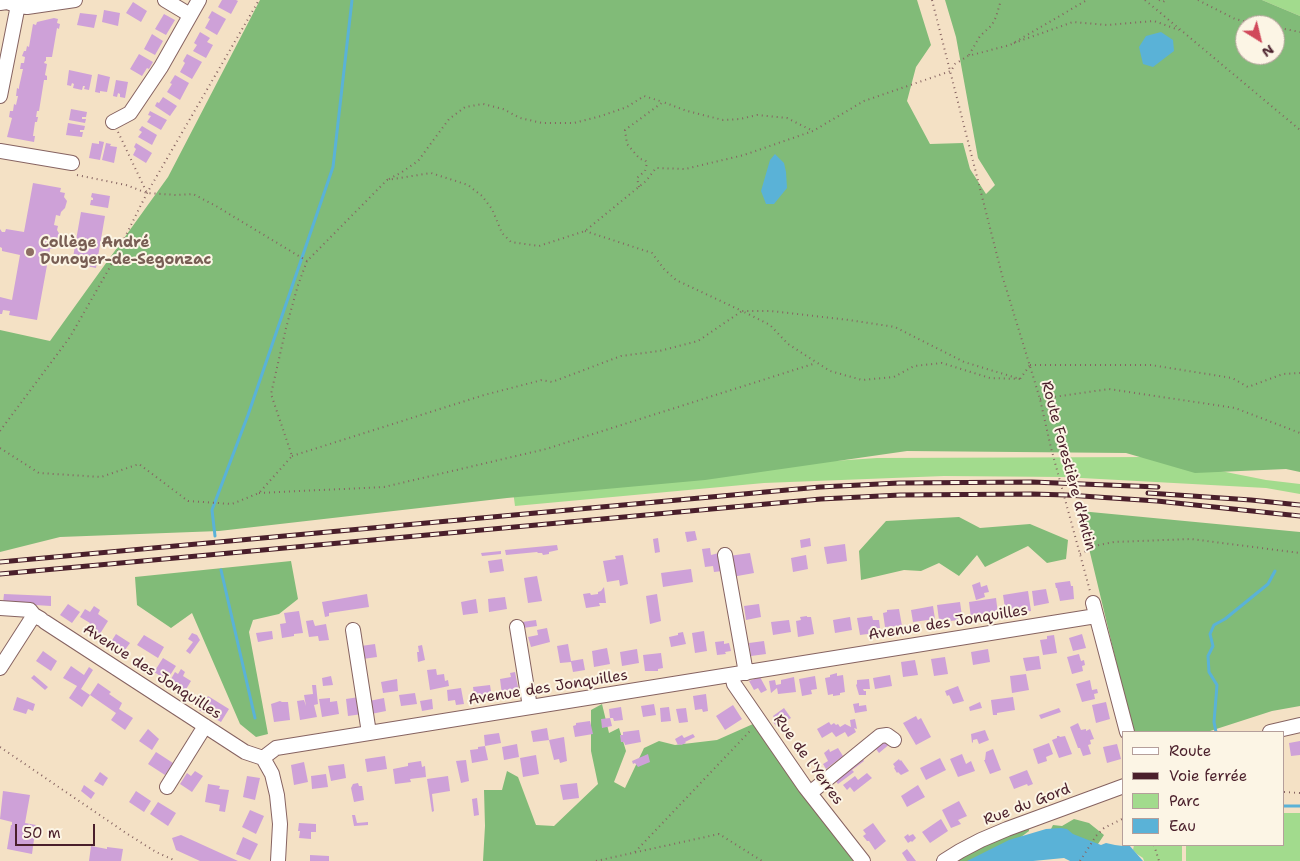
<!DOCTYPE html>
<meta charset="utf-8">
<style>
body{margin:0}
#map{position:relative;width:1300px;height:861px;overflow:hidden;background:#f4e1c5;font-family:"Shantell Sans",sans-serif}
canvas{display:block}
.legend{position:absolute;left:1122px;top:731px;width:162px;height:115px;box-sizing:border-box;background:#fcf5e5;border:1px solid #b59f9b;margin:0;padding:6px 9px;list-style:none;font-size:15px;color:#4a1f2b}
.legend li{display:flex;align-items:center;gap:10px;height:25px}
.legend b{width:25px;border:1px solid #b59f9b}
.north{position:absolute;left:1235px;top:15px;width:50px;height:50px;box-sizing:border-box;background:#fcf5e5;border:1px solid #b59f9b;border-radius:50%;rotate:144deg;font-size:14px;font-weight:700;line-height:20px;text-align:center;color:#4a1f2b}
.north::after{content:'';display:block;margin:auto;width:18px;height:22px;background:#d1495b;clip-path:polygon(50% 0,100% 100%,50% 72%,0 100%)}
.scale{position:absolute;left:15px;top:824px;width:80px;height:22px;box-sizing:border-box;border:2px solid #4a1f2b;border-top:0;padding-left:6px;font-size:15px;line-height:18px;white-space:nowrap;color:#4a1f2b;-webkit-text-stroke:4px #fcf5e5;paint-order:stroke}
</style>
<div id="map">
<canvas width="1300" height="861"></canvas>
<ul class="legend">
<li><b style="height:6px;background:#fff"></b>Route</li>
<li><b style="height:6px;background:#4a1f2b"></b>Voie ferrée</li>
<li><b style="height:14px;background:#a2db8d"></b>Parc</li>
<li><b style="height:14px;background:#5ab2d7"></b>Eau</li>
</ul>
<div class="north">N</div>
<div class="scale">50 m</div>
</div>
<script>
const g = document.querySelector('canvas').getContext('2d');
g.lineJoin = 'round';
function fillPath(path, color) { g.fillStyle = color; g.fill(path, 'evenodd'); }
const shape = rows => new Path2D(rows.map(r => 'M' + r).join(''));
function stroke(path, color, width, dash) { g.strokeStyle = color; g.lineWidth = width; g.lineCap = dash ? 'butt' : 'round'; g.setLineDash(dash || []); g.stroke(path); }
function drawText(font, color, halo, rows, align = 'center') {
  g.font = font + ' "Shantell Sans",sans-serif'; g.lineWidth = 4; g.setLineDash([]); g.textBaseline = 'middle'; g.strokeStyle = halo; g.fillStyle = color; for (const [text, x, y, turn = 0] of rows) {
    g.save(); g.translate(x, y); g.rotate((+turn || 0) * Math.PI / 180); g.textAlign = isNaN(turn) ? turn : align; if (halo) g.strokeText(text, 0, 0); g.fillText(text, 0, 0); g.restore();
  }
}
fillPath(shape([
 [1262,0,1300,0,1300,16],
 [1150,457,1266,480,1300,484,1300,494,1266,488,1063,477,944,476,764,483,515,506,512,483,877,458],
 [1284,813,1300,813,1300,861,1186,861,1186,845,1284,845],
 [1134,845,1182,845,1182,861,1144,861,1143,858,1137,854,1133,850]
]), '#a2db8d');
fillPath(shape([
 [260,0,917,0,931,45,916,67,907,101,930,144,963,143,970,169,986,194,995,185,978,158,956,37,945,0,1262,0,1300,16,1300,472,1286,469,1195,473,1126,453,907,451,705,480,507,498,219,531,60,537,0,552,0,330,50,341,168,177],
 [1245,25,1275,25,1275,55,1245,55],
 [1080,511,1300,532,1300,706,1272,711,1207,732,1133,732],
 [959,517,980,528,1030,524,1068,540,1066,559,1047,563,1028,546,985,567,977,555,959,576,939,563,921,571,904,570,861,580,859,551,886,521],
 [291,561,298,599,279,614,253,620,249,632,268,734,256,737,240,724,192,613,171,628,137,605,135,577],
 [602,704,609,733,619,728,626,751,614,782,625,788,644,748,659,741,675,745,717,740,753,724,857,861,483,861,485,826,484,790,502,790,507,771,518,777,536,825,554,826,598,784,591,751,591,710],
 [1074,819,1089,823,1104,835,1096,847,1049,833,1053,825,1062,826],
 [1029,828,1029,831,1013,843,981,861,952,861,969,851]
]), '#81bb78');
fillPath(shape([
 [1161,32,1173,40,1174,51,1153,67,1143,64,1139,47,1146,36],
 [775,154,784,163,786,172,787,188,774,204,766,204,761,191,770,160],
 [1061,828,1067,829,1073,834,1101,845,1106,843,1115,845,1123,846,1129,845,1143,861,1070,861,1064,858,1033,861,967,861,1009,840,1046,829]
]), '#5ab2d7');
stroke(shape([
 [215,536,212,510,248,415,333,167,352,0],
 [221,570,255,718],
 [1216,732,1214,722,1217,685,1209,672,1208,656,1213,646,1210,634,1214,625,1225,619,1268,584,1275,571],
 [1284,806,1300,806]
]), '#5ab2d7', 3);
fillPath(shape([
 [222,0,236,0,238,1,231,14,218,7],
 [133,2,147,11,141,22,126,13],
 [104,10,120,13,118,26,102,22],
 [212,11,226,19,217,35,205,28,210,19,208,18],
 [80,13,97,15,94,28,77,25],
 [164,14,175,20,166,35,155,29],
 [54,18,58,19,57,23,60,24,59,29,57,28,52,57,46,57,46,61,45,61,44,63,47,64,45,75,47,76,47,80,44,80,39,111,37,111,36,117,38,117,37,122,35,122,33,136,35,136,34,142,7,137,12,118,9,117,10,111,13,111,14,104,16,105,18,96,16,96,17,88,19,89,19,87,23,69,20,69,21,63,24,63,25,57,22,56,24,51,26,51,27,46,29,47,33,24,36,25,37,22],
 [200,32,210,38,207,42,213,45,206,58,193,51,197,45,194,43],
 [152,34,163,41,155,55,144,49],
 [139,54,153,62,149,69,147,68,142,76,130,69],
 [187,54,202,62,192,79,180,72,185,63,183,61],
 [69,70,92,75,89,90,84,89,85,86,83,86,82,90,73,88,74,84,72,83,71,86,67,85],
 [98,74,110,77,107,92,100,91,100,93,95,92],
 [175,75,189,83,180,100,167,92,172,84,170,83],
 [116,80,128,82,125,98,120,97,120,94,118,93,117,97,113,96],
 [163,97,177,106,170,116,155,106,157,102,159,103],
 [71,109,87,112,86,117,82,117,82,119,86,119,85,123,69,120],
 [150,111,167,120,161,130,147,122,151,116,148,115],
 [68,123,85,126,84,130,80,130,80,132,83,132,82,137,66,135],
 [142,126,157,135,152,145,138,137,142,132,139,130],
 [99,141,104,142,100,160,89,158,92,143,99,144],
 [106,143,111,144,110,146,117,147,114,163,102,160],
 [136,143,152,153,146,163,133,155,136,149,134,147],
 [33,183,61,188,60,192,65,193,64,197,67,201,65,208,61,212,60,216,56,215,54,225,58,226,57,230,60,235,59,242,54,246,54,249,50,249,37,320,9,315,10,311,3,310,2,314,0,314,0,297,12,300,20,255,2,251,2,248,0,247,0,229,2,232,5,232,6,229,24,232],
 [92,193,110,196,108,208,90,205,91,200,93,200,93,198,91,197],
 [81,212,105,216,96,268,72,263],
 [695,531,697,540,687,542,685,532],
 [658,538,660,552,655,553,653,539],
 [810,538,811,546,801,548,800,540],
 [845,544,847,561,827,564,824,547],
 [557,545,558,550,549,552,549,554,543,555,542,553,538,553,537,552,506,555,505,550],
 [710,548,711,555,719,553,722,571,714,572,713,566,705,567,702,549],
 [501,551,501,554,482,556,481,553],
 [750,553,754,573,732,577,729,556],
 [623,555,628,584,620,586,619,580,607,582,603,561,616,559,615,556],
 [806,555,808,569,793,572,791,558],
 [502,559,504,571,490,573,488,561],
 [691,569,693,582,663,587,661,573],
 [537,576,542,601,528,603,524,578],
 [1070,581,1071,586,1073,586,1074,599,1060,601,1057,588,1056,588,1055,583],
 [980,582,981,587,987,585,989,592,984,593,985,597,976,600,972,585],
 [604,587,606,603,599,603,600,606,586,608,583,594,590,593,591,595,598,594,598,592,601,591],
 [1046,589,1049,603,1034,606,1032,591],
 [1028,591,1031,611,1006,615,1003,595],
 [4,594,51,596,51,606,3,603],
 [367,594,369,607,329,613,329,616,325,617,322,602],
 [657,594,661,621,650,624,646,596],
 [505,597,507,609,489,612,488,599],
 [996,598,998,614,971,618,969,602],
 [476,599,478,613,463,615,461,602],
 [960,602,962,616,958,617,959,620,950,621,950,618,939,620,937,605],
 [68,604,80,612,72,623,60,615],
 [759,604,761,617,746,620,744,606],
 [94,606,100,610,98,614,108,621,98,637,86,629,90,623,80,617,85,609,90,612],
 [933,606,935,619,913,622,911,610],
 [899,609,902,626,885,627,883,613,887,612,887,610],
 [299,611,303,633,294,634,294,636,282,638,280,624,286,623,284,613],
 [807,616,807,617,811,617,814,634,798,637,796,621,801,620,800,617],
 [872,616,873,620,879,620,880,628,874,629,875,633,860,635,857,618],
 [850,617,852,630,835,633,833,620],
 [313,620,315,626,326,624,329,640,319,641,318,636,309,637,306,621],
 [536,620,537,626,523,628,522,622],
 [789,620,791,632,773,635,771,622],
 [547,628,550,642,531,647,528,637,538,635,537,630],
 [272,631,273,639,258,642,256,633],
 [704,631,707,651,695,653,692,633],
 [683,632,686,644,671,647,669,637,678,635,678,633],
 [192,633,197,635,200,640,190,654,186,651,193,642,188,639],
 [116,634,130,643,122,654,109,645],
 [1082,634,1086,648,1073,651,1069,638],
 [144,635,164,647,158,658,137,645],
 [1054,635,1057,653,1043,655,1040,640,1047,639,1047,636],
 [724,641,724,644,729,643,731,651,725,652,726,654,717,655,715,642],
 [764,641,766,654,751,656,749,643],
 [375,644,377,657,363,659,361,646],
 [568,644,571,661,583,659,585,670,573,672,571,662,560,663,557,646],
 [422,645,425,660,418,662,417,652,419,652,418,646],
 [607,648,610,664,594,667,592,651],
 [637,649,639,663,622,666,620,652],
 [988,649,990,662,973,665,971,652],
 [43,651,57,661,51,671,36,661],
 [661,653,663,668,658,669,658,671,645,671,643,655],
 [1079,654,1081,661,1084,660,1085,665,1082,666,1083,671,1072,674,1067,657],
 [1039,656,1041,669,1026,671,1023,658],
 [945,657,948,674,934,676,931,659],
 [163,658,176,666,167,680,154,672],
 [915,660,918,675,903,677,901,662],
 [71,666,84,675,89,667,93,670,81,689,90,695,82,707,69,698,77,686,63,678],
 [181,669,185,672,183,676,191,681,185,691,171,682,172,680,171,679,175,672,178,674],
 [436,669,437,675,444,674,445,681,448,680,449,686,430,690,427,670],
 [515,672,519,692,502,695,500,679,511,677,510,673],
 [837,673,837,676,843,675,845,692,840,693,840,695,833,696,833,694,828,695,825,678,830,677,830,675],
 [1026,674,1029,690,1012,693,1010,676],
 [34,675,48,687,45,690,31,678],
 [890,675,892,686,875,689,873,678],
 [331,676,333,685,323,686,322,678],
 [815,676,817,689,811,690,812,694,802,696,799,679],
 [760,677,767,690,761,693,758,688,754,690,749,681],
 [794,677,796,692,778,694,777,688,771,693,769,681,775,680,776,685,781,684,781,680],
 [397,679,398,691,383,693,381,682],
 [869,679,870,689,863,689,864,691,866,691,866,695,859,695,856,685,857,684,857,680],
 [1090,680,1092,690,1097,689,1098,693,1094,694,1095,699,1082,702,1076,684],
 [98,683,111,692,109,694,122,703,119,709,133,718,125,730,111,720,116,713,90,695],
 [312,685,316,685,318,704,314,705,317,717,300,720,297,701,304,700,306,706,304,695,313,694],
 [490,685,492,698,475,701,473,687],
 [958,686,964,701,953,704,949,695,947,696,945,691],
 [461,688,464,704,456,705,455,700,448,701,447,690],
 [415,693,417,704,401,706,399,695],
 [706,694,708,711,703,712,702,709,695,710,693,696],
 [208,696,229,709,221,722,199,710],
 [17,697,35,704,33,711,28,709,26,714,13,710],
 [359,697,362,714,348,716,346,699],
 [1013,697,1015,710,997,713,997,715,993,715,991,700],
 [330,698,330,702,337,701,339,714,322,717,319,699],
 [384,698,386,711,371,714,369,701],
 [432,699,433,709,422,711,420,701],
 [280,701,282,702,288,702,290,720,274,722,271,704],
 [980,702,982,708,970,711,969,707],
 [1106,702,1110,719,1096,723,1092,705],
 [859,703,859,706,866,705,867,711,855,713,853,704],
 [654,704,656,715,643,717,641,706],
 [733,705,742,719,725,730,716,716],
 [621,707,623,720,614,721,613,718,610,718,612,726,602,728,601,719,610,718,609,709],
 [669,707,671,721,661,722,660,708],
 [686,708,688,722,679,723,676,709],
 [784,708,791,718,779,725,781,727,779,729,773,722,776,720,773,716],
 [1059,708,1061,712,1041,719,1039,715],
 [916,716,918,720,921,718,931,737,916,745,903,723],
 [855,719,857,729,854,728,856,732,848,737,845,732,836,737,832,732,822,738,817,729,829,722,831,725,834,723,836,725,838,724,840,727,845,724,851,727,850,720],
 [590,721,593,734,575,737,573,726,576,725,576,723],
 [1078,723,1081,730,1086,729,1086,731,1090,729,1094,739,1090,740,1091,744,1088,745,1091,754,1083,756,1080,748,1078,748,1070,727],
 [547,728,549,740,533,742,531,731],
 [148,729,159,739,152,750,139,741],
 [639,730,641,742,625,745,624,742,621,742,620,735,623,735,623,732],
 [985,730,989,740,979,744,977,739,973,740,973,742,972,743,971,734],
 [499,733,501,743,485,746,484,735],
 [693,734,695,737,685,742,686,743,681,745,680,744,678,745,675,739,682,735,684,738],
 [1057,736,1059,736,1060,737,1065,736,1072,754,1059,758,1052,740,1057,738],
 [564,737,567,761,560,763,559,759,554,760,549,740],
 [887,739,891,743,879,753,873,745],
 [1300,741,1300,755,1291,756,1289,743],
 [1049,743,1053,754,1046,757,1047,761,1038,764,1033,749],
 [517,744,519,757,504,760,502,747],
 [1117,744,1121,759,1107,763,1103,747],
 [485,746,488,760,472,763,470,750,478,749,478,747],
 [838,748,843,756,826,769,823,764,828,761,824,753,829,749,830,752],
 [993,749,1001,770,990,774,984,760,985,760,986,752],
 [156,752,173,763,165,775,148,764],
 [648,754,650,762,638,767,635,763,633,764,632,761],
 [962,754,966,764,971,761,975,771,958,777,950,759],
 [536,755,539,774,523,777,520,758],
 [860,755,864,761,852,770,854,772,838,784,833,778],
 [385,756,387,769,367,772,365,759],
 [940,758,946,770,926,780,920,768],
 [899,759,900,761,901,760,909,771,901,775,898,772,897,773,894,768,895,767,893,764],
 [466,760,469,781,461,783,456,761],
 [421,761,422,767,425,766,426,777,410,779,411,782,395,784,393,769,408,766,408,763],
 [304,762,308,782,294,785,291,765],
 [344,764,346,778,331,781,328,766],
 [1027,770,1033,784,1028,786,1027,784,1014,789,1009,777],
 [195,771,203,776,192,792,180,784,187,773,191,776],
 [100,772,108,778,103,786,94,781],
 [867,773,872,778,854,792,850,787,847,790,843,785,855,776,858,780],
 [326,774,328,787,312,789,311,776],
 [247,776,260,778,255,800,243,797],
 [448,776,450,791,432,794,434,811,432,812,427,779],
 [358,783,359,786,362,786,364,800,354,802,351,788,353,784],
 [577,783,579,798,563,800,560,785],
 [208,784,220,786,219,789,229,790,225,812,219,811,220,805,205,802],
 [84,785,95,793,91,799,81,791],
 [918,785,925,797,907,807,901,796],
 [3,791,30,795,25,823,36,825,32,854,7,849,11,825,12,825,12,822,0,819],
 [136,791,151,801,144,812,129,802],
 [477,798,479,815,474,816,472,799],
 [959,801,967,816,958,820,961,824,951,828,942,810],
 [158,802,176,813,168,826,150,814],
 [250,810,264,816,256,834,242,827],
 [352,815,355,815,357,823,368,822,368,825,354,826],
 [941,819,948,831,930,843,922,832],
 [299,823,316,824,316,832,311,832,311,839,299,838,300,831,298,831],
 [873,823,886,841,875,850,869,841,867,841,863,836,866,834,863,830],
 [908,834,909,836,913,834,916,838,912,842,911,841,908,843,904,837],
 [181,835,238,861,200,861,176,850,172,838],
 [243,837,258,844,250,860,236,854],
 [91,846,107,849,107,847,123,849,121,861,89,861],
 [907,849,916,861,907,861,902,853],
 [310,855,329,856,329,861,310,861]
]), '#cea1d8');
const minor = shape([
 [165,0,190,15],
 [0,3,7,2,18,6,27,7,75,0],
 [0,96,19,0],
 [113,122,130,113,161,67,199,0],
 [0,151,72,163],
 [725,555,746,673],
 [1093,603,1127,732],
 [0,608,30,610,34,615],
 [45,622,245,752,263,758,276,748,1096,616],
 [517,627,530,707],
 [353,630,369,733],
 [0,668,34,615,41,619],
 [732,675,734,684,805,787,863,861],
 [1270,732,1300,725],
 [263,758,272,774,277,795,280,824,278,861],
 [167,787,205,726],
 [810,793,880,736,887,735,894,740],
 [944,861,960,851,981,840,1007,829,1124,786]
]);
stroke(minor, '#866361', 16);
stroke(shape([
 [932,0,1002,275,1040,399,1051,448,1090,591],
 [1145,0,1300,130],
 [1159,0,1163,2,1166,0],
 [1198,0,1235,19,1259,25],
 [1275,27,1300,32],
 [1014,43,1073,22,1107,25,1154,21,1179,30],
 [969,55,980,36,992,25,996,17,1001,0],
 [118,132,147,193],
 [77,175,126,185,147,193,176,195,193,194,216,206,307,261],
 [389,179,402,172,418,161,449,119,465,107,483,104,503,109,520,118,542,123,574,123,601,116,627,107,644,96,663,102],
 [639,187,637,178,645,171,647,163,645,160,640,159,627,144,625,130,663,102,687,111,723,120,740,119,757,115,787,118,813,131],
 [585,231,652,253,664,269,676,280,742,311,771,311,849,320,895,327,964,362,1020,379,1030,365],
 [1030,365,1151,365,1232,378,1248,387,1283,374,1300,373],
 [1040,399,1109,389,1235,408,1300,433],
 [0,431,70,337,110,267,147,193,259,0],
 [0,448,39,473,101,477,139,464,188,501,232,504,259,493,292,456,271,394,286,328,298,285,307,261,387,180,431,173,468,185,482,196,492,209,502,233,511,242,539,246,585,231,646,181,656,168,685,169,744,155,813,131,864,101,951,71,955,64,968,56,1010,45,1087,0],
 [292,456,484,395,542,380,552,382,621,356,659,351,698,341,742,311,770,325,788,344,830,371,862,380,894,377,914,366,942,363,990,378,1020,379],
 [259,493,384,487,546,449,816,363],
 [1080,554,1099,545,1114,542,1191,539,1300,553],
 [0,747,126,833,156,852,176,861],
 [1284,792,1300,793],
 [1154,845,1159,861],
 [635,852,751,730],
 [596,861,719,834,762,861],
 [1080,861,1096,836,1104,828,1124,818]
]), '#866361', 2, [1, 4]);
stroke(minor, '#fff', 14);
const rail = shape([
 [1148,493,1251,500,1300,505],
 [0,562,820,487,899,483,1032,482,1158,487],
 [0,574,821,499,900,495,1032,494,1067,495,1157,501,1300,516]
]);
stroke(rail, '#4a1f2b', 5);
stroke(rail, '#fcf5e5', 3, [9]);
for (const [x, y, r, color] of [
 [30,252,5,"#8d6e63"]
]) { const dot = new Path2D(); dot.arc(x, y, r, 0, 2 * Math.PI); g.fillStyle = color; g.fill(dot); stroke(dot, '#fcf5e5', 2); }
drawText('bold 15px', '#785e54', '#fcf5e5', [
 ["Collège André",40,243],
 ["Dunoyer-de-Segonzac",40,260]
], 'left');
drawText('15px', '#4a1f2b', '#fcf5e5', [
 ["Route Forestière d'Antin",1068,466,75],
 ["Avenue des Jonquilles",948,623,-9],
 ["Avenue des Jonquilles",152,672,33],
 ["Avenue des Jonquilles",548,688,-9],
 ["Rue de l'Yerres",808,760,54],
 ["Rue du Gord",1027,805,-21]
]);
</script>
